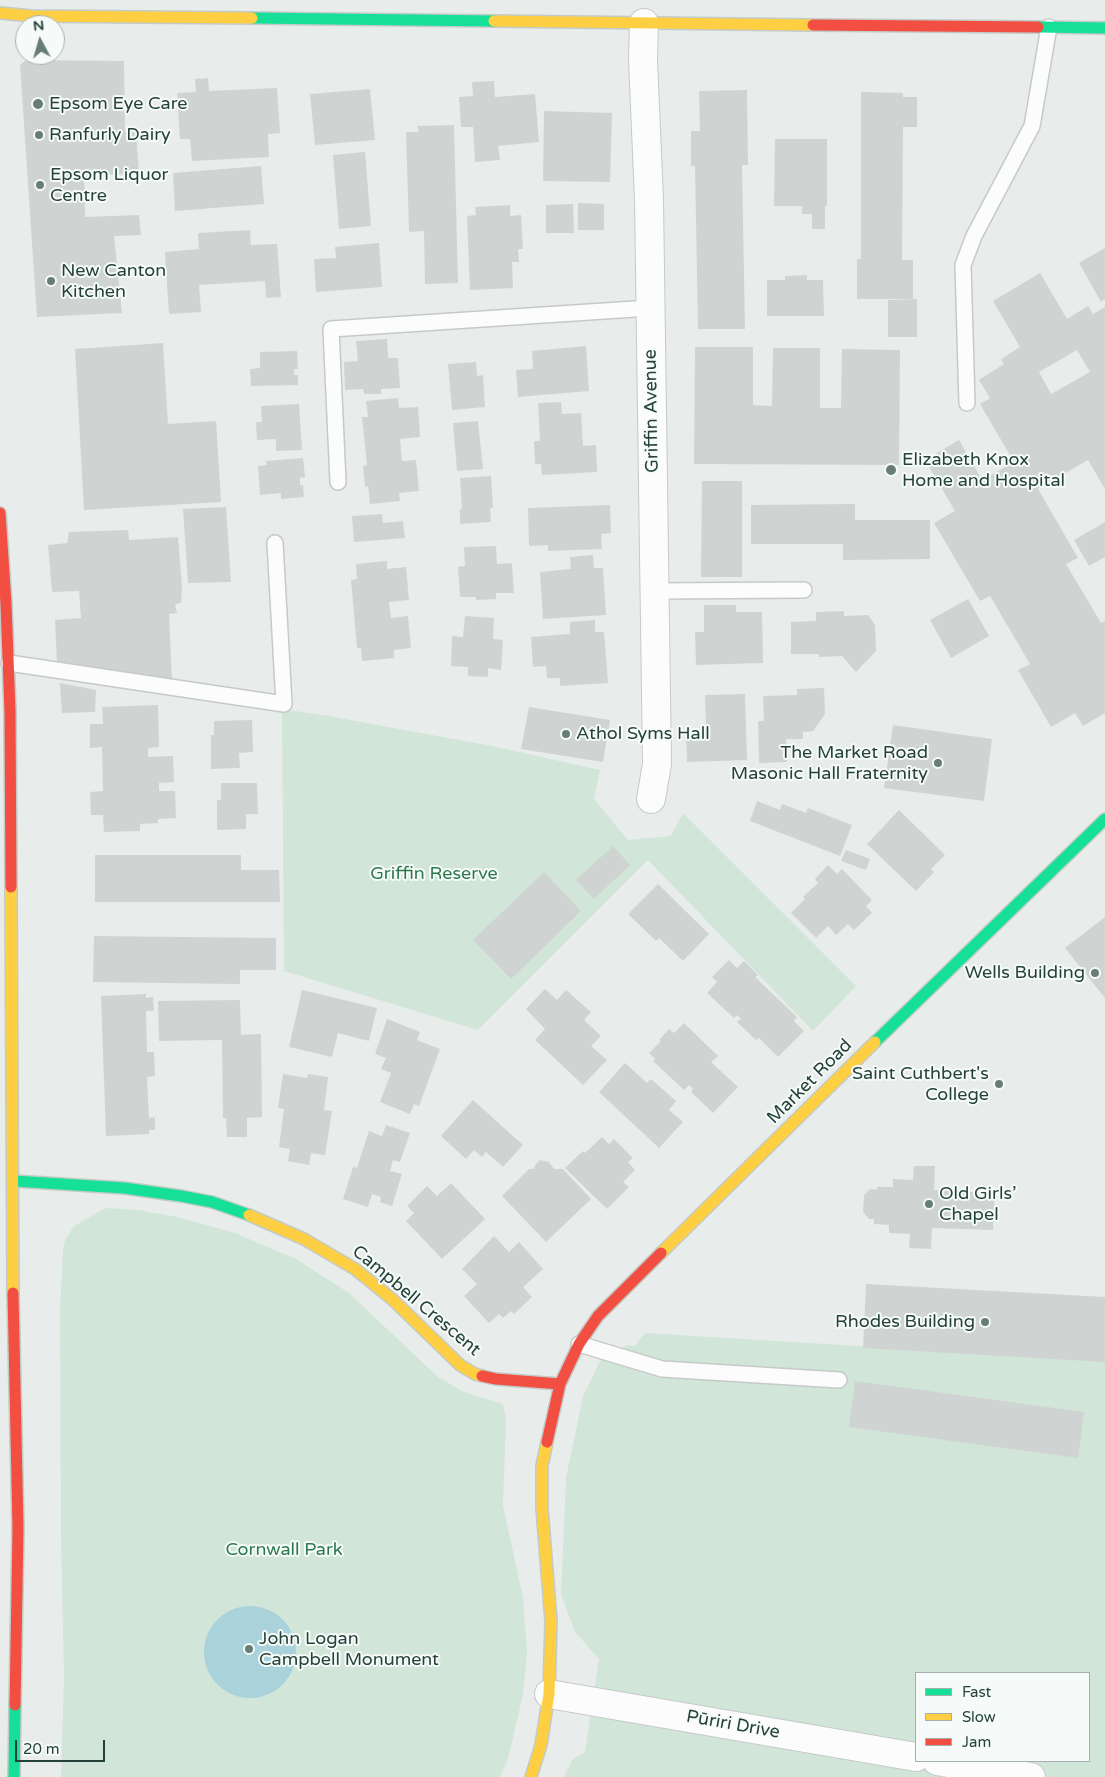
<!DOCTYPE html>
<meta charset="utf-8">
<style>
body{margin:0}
#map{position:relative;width:1105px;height:1777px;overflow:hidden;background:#e8edeb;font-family:"Varela Round",sans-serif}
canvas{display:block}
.legend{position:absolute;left:915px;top:1672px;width:175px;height:90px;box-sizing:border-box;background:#f6fbf9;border:1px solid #a2b1ad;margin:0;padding:6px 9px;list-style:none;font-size:15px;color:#24413a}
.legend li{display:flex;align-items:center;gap:10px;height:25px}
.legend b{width:25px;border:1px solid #a2b1ad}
.north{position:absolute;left:15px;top:15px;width:50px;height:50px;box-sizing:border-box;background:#f6fbf9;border:1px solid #a2b1ad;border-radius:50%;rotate:354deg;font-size:14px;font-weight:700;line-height:20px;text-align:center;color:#24413a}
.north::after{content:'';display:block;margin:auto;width:18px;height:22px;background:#697d78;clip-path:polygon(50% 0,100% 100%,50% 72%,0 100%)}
.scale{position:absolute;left:15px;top:1740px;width:90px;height:22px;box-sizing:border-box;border:2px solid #24413a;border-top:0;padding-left:6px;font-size:15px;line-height:18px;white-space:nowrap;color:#24413a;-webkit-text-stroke:4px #f6fbf9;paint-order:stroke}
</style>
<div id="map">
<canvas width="1105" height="1777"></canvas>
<ul class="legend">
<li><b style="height:6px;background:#16e098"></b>Fast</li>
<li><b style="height:6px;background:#ffcf43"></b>Slow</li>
<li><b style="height:6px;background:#f24e42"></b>Jam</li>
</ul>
<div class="north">N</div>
<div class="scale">20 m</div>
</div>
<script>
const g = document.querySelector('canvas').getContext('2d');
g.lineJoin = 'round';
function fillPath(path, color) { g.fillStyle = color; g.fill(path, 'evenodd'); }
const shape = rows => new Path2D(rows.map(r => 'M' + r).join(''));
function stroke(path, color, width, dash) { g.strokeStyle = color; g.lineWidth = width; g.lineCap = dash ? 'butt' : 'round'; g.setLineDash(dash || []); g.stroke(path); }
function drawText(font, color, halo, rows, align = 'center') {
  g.font = font + ' "Varela Round",sans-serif'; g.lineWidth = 4; g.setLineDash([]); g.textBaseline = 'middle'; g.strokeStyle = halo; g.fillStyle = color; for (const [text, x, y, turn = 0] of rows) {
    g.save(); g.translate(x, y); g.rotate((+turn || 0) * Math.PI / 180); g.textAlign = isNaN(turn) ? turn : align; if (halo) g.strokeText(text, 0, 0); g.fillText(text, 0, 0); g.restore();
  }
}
fillPath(shape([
 [282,709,329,716,497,747,600,770,594,799,628,840,671,836,683,813,856,986,813,1031,648,860,478,1030,284,971],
 [106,1208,139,1210,177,1217,235,1233,296,1259,349,1293,438,1377,464,1392,503,1404,506,1420,503,1505,523,1598,527,1651,523,1695,508,1759,500,1777,61,1777,64,1677,61,1540,60,1307,63,1252,65,1240,74,1226],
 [645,1333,1105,1361,1105,1777,564,1777,572,1760,585,1752,599,1659,575,1632,561,1594,566,1478,583,1396,600,1361,627,1345,635,1346],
 [916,1673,1089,1673,1089,1761,916,1761]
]), '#d1e6d8');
fillPath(shape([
 '204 1652a46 46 0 1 1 92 0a46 46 0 1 1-92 0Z'
]), '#a9d2da');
fillPath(shape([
 [26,60,124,61,125,132,136,131,139,174,84,175,85,217,139,215,141,235,114,236,122,313,37,317,20,65],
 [208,78,209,91,277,88,280,133,268,134,269,157,192,161,190,139,180,139,177,93,196,92,195,79],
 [494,81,495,97,535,94,539,142,498,146,500,160,475,162,473,127,461,127,459,97,473,96,472,82],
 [370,89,375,140,315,145,310,94],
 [747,90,748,165,742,165,745,329,698,329,695,166,691,166,691,131,700,131,699,91],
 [861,92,903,93,903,97,917,97,917,127,903,127,902,260,913,260,913,299,857,299,857,259,861,259],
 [544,111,612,113,610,182,543,181],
 [454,125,458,283,425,284,424,231,409,232,406,132,419,132,417,126],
 [775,139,827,139,827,206,825,206,825,229,812,229,812,214,802,214,802,206,774,206],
 [365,152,371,226,339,229,333,155],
 [261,166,264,204,175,211,173,173],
 [578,203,604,204,604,230,578,230],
 [573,204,574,233,546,233,546,205],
 [510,205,510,216,521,215,523,249,518,249,519,262,512,262,513,288,470,290,467,216,476,215,475,207],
 [250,230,251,245,277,244,281,297,266,298,265,281,199,285,201,312,169,314,165,252,199,249,198,233],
 [379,243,382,287,316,292,314,259,336,258,335,247],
 [1105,248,1105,299,1101,302,1079,263],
 [1040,273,1067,319,1088,306,1093,314,1105,307,1105,489,1088,460,1038,489,1078,558,1066,564,1101,623,1105,621,1105,713,1083,726,1075,713,1051,727,1018,670,1030,664,990,596,980,601,934,523,955,511,925,460,959,440,982,480,1014,462,980,404,990,398,979,380,1004,364,1001,359,1020,347,993,301],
 [1077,350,1090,372,1051,394,1039,372],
 [807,275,807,280,823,280,824,316,767,316,767,280,785,280,785,276],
 [917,299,917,337,888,337,888,300],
 [387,339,388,358,398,358,400,388,381,389,381,394,364,394,363,389,345,390,344,362,358,361,356,341],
 [163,343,168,424,216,421,221,502,84,510,75,349],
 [586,346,589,391,518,397,516,370,533,369,532,351],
 [695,347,753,347,753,405,772,406,773,348,820,348,820,408,841,408,842,349,900,350,899,465,694,464],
 [297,351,298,369,294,369,294,375,298,375,298,385,251,386,250,369,260,368,260,352],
 [476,362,477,376,483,375,485,407,452,410,448,364],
 [398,398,399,408,418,407,420,437,400,439,402,461,416,460,419,491,399,493,400,501,370,504,368,486,365,487,363,466,367,465,362,417,368,417,366,401],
 [561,402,562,414,581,413,583,446,596,445,597,472,542,475,541,464,535,464,534,441,540,441,538,403],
 [299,404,302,450,276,451,276,439,257,440,256,422,262,422,261,406],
 [478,421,483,469,457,471,453,423],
 [303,458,305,477,300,478,300,485,303,485,304,497,281,499,281,493,260,495,258,466,267,465,266,461],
 [491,476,493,508,490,508,491,522,460,524,460,509,462,509,460,478],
 [702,481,742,481,742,577,701,577],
 [855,504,855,520,930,520,930,559,843,560,843,544,751,544,751,505],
 [610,505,611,533,601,534,602,549,548,551,548,545,529,546,528,508],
 [226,507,231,582,188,583,183,509],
 [382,514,383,523,403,521,405,538,354,542,352,516],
 [1105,522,1105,557,1089,566,1074,540],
 [128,530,129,540,178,537,182,587,181,603,175,604,177,613,169,614,172,682,57,663,55,620,81,618,79,591,52,592,48,545,67,543,69,532],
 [496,546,497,564,512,563,514,593,496,593,496,599,476,600,476,597,460,597,458,567,465,566,464,547],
 [593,555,594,568,603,568,606,615,543,619,540,572,571,569,570,557],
 [387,561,387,569,406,567,409,600,389,602,391,618,408,616,411,648,394,650,394,658,362,661,361,648,357,648,351,580,357,579,356,564],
 [968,599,989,636,951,658,930,620],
 [704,605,736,605,736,612,762,612,763,663,696,665,695,632,704,632],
 [844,611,844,616,868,615,875,625,876,651,856,672,842,656,819,657,819,654,791,654,791,622,816,621,816,612],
 [465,616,494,618,493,639,503,640,501,670,488,668,488,677,468,676,468,667,451,666,452,636,463,637],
 [595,620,595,632,604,632,608,683,560,686,560,678,547,678,546,666,533,667,531,637,570,634,570,622],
 [60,683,96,690,95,712,62,713],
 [824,688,825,714,813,731,803,732,803,739,786,739,787,762,759,763,758,721,764,721,763,696,797,695,797,689],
 [745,694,747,760,687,762,686,730,706,729,705,695],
 [158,705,159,747,148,748,148,757,173,756,174,782,159,783,159,791,175,791,176,818,158,819,158,823,140,824,140,831,104,832,103,815,91,815,90,792,103,791,102,747,90,748,90,724,103,724,102,707],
 [529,707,610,720,603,762,521,749],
 [252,720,253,752,239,753,240,768,211,769,211,735,214,735,214,721],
 [893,725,992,739,984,801,884,788],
 [221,783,257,783,258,814,246,814,246,829,217,830,217,800,221,800],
 [757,801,780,810,782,804,806,813,808,808,852,825,840,856,750,821],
 [899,810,945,855,931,869,934,872,916,891,867,844],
 [613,846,630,865,594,899,576,880],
 [846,850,870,859,866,870,841,861],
 [95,855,241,855,241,870,279,870,280,902,95,902],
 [828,865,837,874,842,869,872,900,866,906,872,913,854,930,848,924,836,935,828,926,816,938,791,913,805,899,803,897,818,883,815,879],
 [544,872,581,911,511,979,473,940],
 [658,884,709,934,683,961,659,938,656,941,628,914],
 [1105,917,1105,998,1065,948],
 [94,936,276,938,276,970,240,970,240,984,93,982],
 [729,960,737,968,744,961,758,975,755,977,797,1017,794,1021,804,1031,778,1057,759,1038,756,1040,737,1022,741,1019,737,1015,734,1018,707,993,717,982,712,977],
 [545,989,557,1000,566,990,591,1012,584,1020,601,1036,591,1046,607,1060,583,1085,535,1040,545,1029,526,1009],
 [302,990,377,1008,369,1041,338,1033,332,1057,289,1047],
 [146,994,146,998,153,997,154,1011,146,1011,147,1052,154,1052,155,1076,147,1077,149,1118,155,1117,155,1130,149,1130,149,1134,106,1136,101,996],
 [240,1000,241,1035,261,1034,262,1117,247,1118,247,1137,227,1137,226,1118,223,1118,222,1040,159,1041,158,1001],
 [387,1019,420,1032,417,1040,440,1049,419,1106,414,1104,410,1114,380,1102,391,1073,381,1069,386,1058,375,1054],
 [684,1023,718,1056,711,1062,738,1087,713,1113,691,1092,693,1089,689,1085,684,1090,653,1061,655,1059,649,1053,661,1041,659,1040,669,1029,674,1033],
 [625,1063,647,1083,651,1079,676,1101,669,1110,683,1122,659,1148,599,1092],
 [283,1074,307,1078,308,1074,328,1077,324,1110,332,1111,325,1155,311,1153,309,1165,288,1161,290,1149,279,1147,284,1109,278,1108],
 [473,1100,523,1145,503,1167,486,1152,482,1157,474,1150,466,1159,441,1136],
 [386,1125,410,1133,400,1162,393,1160,390,1171,402,1174,392,1206,380,1202,381,1197,372,1194,368,1207,343,1199,353,1167,357,1168,369,1131,382,1136],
 [602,1137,609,1144,614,1139,633,1158,628,1162,635,1170,623,1182,629,1187,607,1209,565,1168,583,1151,585,1153],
 [540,1160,549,1162,554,1169,563,1169,591,1199,546,1242,502,1196,529,1169,534,1169,536,1164],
 [914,1166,935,1166,934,1190,995,1193,993,1230,932,1228,931,1249,909,1248,910,1234,889,1233,889,1225,874,1224,874,1219,869,1219,863,1212,864,1195,870,1189,877,1190,877,1187,893,1187,893,1179,913,1180],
 [451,1183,485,1219,442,1259,406,1221,414,1213,407,1206,427,1186,437,1196],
 [494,1236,509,1252,519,1242,543,1269,523,1287,532,1297,514,1314,511,1311,503,1318,499,1314,489,1323,464,1296,477,1284,462,1269],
 [866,1284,1105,1297,1105,1362,863,1348],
 [855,1381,1084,1412,1078,1458,849,1427]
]), '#cfd4d2');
const lane = shape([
 [967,403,963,265,974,236,1032,126,1049,27],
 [338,482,331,329,650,308],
 [655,591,804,590],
 [9,663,284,704,275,543],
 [579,1344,662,1369,839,1380]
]);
const street = shape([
 [644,23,643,60,649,200,657,764,651,799],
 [549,1694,916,1757],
 [937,1761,1031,1777]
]);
const fast = shape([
 [252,18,494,21],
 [1038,27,1105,28],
 [875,1042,1105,819],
 [14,1181,124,1188,181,1196,212,1202,249,1215],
 [14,1777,15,1705]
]);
const slow = shape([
 [0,13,32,16,252,18],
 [494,21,813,25],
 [11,887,13,1293],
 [249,1215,304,1239,355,1269,392,1299,460,1365,475,1374,482,1376],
 [661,1253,875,1042],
 [531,1777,541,1745,549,1694,551,1621,542,1508,542,1466,547,1442]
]);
const jam = shape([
 [813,25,1038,27],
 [0,513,6,604,10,711,11,887],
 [13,1293,18,1529,15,1705],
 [482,1376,496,1379,560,1384],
 [547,1442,560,1384,579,1344,598,1316,661,1253]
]);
stroke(lane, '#c5cac8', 18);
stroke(street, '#c5cac8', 30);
stroke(fast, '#c3cbc8', 14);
stroke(slow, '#c3cbc8', 14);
stroke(jam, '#c3cbc8', 14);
stroke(lane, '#fcfcfc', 15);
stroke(street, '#fcfcfc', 28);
stroke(fast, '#16e098', 11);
stroke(slow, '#ffcf43', 11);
stroke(jam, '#f24e42', 11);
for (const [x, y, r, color] of [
 [38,104,6,"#697d78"],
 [39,135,5,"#697d78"],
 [40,185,5,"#697d78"],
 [51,281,5,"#697d78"],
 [891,470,6,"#697d78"],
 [566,734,5,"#697d78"],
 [938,763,5,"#697d78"],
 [1095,973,5,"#697d78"],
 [999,1084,5,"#697d78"],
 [929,1204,5,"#697d78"],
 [985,1322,5,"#697d78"],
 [249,1649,5,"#697d78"]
]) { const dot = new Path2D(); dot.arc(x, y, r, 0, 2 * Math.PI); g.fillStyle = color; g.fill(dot); stroke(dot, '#f6fbf9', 2); }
drawText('18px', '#24413a', '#f6fbf9', [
 ["Epsom Eye Care",49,104],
 ["Ranfurly Dairy",49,135],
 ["Epsom Liquor",50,175],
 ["Centre",50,196],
 ["New Canton",61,271],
 ["Kitchen",61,292],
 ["Elizabeth Knox",902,460],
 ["Home and Hospital",902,481],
 ["Athol Syms Hall",576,734],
 ["The Market Road",928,753,"right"],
 ["Masonic Hall Fraternity",928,774,"right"],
 ["Wells Building",1085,973,"right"],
 ["Saint Cuthbert's",989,1074,"right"],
 ["College",989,1095,"right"],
 ["Old Girls’",939,1194],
 ["Chapel",939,1215],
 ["Rhodes Building",975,1322,"right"],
 ["John Logan",259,1639],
 ["Campbell Monument",259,1660]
], 'left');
drawText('18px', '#24413a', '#f6fbf9', [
 ["Griffin Avenue",652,411,-91],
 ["Market Road",810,1082,-45],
 ["Campbell Crescent",416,1301,40],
 ["Pūriri Drive",733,1725,10]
]);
drawText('18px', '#2d794c', '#f6fbf9', [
 ["Griffin Reserve",434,874],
 ["Cornwall Park",284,1550]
]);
</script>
